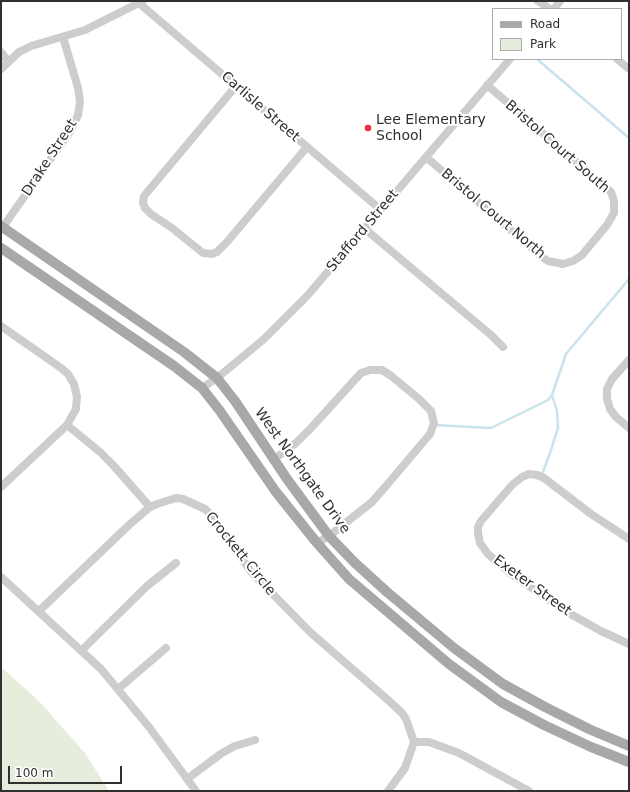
<!DOCTYPE html>
<style>
body{margin:0}
#map{position:relative;width:630px;height:792px;overflow:hidden;background:#fff;font-family:"DejaVu Sans",sans-serif}
canvas{display:block}
.frame{position:absolute;inset:0;border:2px solid #303030;pointer-events:none}
.legend{position:absolute;left:492px;top:8px;width:130px;height:52px;box-sizing:border-box;background:#fff;border:1px solid #acacac;margin:0;padding:5px 7px;list-style:none;font-size:12px;color:#303030}
.legend li{display:flex;align-items:center;gap:8px;height:20px}
.legend b{width:20px;border:1px solid #acacac}
.scale{position:absolute;left:8px;top:766px;width:114px;height:18px;box-sizing:border-box;border:2px solid #303030;border-top:0;padding-left:5px;font-size:12px;line-height:14px;white-space:nowrap;color:#303030;-webkit-text-stroke:3px #fff;paint-order:stroke}
</style>
<div id="map">
<canvas width="630" height="792"></canvas>
<div class="frame"></div>
<ul class="legend">
<li><b style="height:5px;background:#a8a8a8"></b>Road</li>
<li><b style="height:11px;background:#e7eddd"></b>Park</li>
</ul>
<div class="scale">100 m</div>
</div>
<script>
const g = document.querySelector('canvas').getContext('2d');
g.lineJoin = 'round';
function fillPath(path, color) { g.fillStyle = color; g.fill(path, 'evenodd'); }
const shape = rows => new Path2D(rows.map(r => 'M' + r).join(''));
function stroke(path, color, width, dash) { g.strokeStyle = color; g.lineWidth = width; g.lineCap = dash ? 'butt' : 'round'; g.setLineDash(dash || []); g.stroke(path); }
function drawText(font, color, halo, rows, align = 'center') {
  g.font = font + ' "DejaVu Sans",sans-serif'; g.lineWidth = 4; g.setLineDash([]); g.textBaseline = 'middle'; g.strokeStyle = halo; g.fillStyle = color; for (const [text, x, y, turn = 0] of rows) {
    g.save(); g.translate(x, y); g.rotate((+turn || 0) * Math.PI / 180); g.textAlign = isNaN(turn) ? turn : align; if (halo) g.strokeText(text, 0, 0); g.fillText(text, 0, 0); g.restore();
  }
}
fillPath(shape([
 [1,667,38,700,85,753,109,791,1,791]
]), '#e7eddd');
stroke(shape([
 [537,59,629,138],
 [434,425,491,428,548,400,552,395,566,354,629,279],
 [542,474,549,456,558,428,557,411,552,395]
]), '#c9e2ee', 2.5);
stroke(shape([
 [538,1,550,9],
 [140,4,381,210],
 [554,9,560,1],
 [1,52,8,61],
 [617,59,629,69],
 [1,69,19,52,31,46,85,30,143,1],
 [236,86,144,196,143,203,145,208,151,214,172,228,203,253,212,254,217,252,227,242,307,147],
 [426,157,542,257,548,261,563,264,573,261,582,255,607,225,614,213,614,201,611,192,487,85],
 [3,227,71,130,78,115,80,102,78,88,63,37],
 [365,229,491,335,503,347],
 [1,326,61,368,68,374,74,384,77,397,76,409,67,425,1,487],
 [629,360,612,379,607,389,607,399,610,409,616,417,629,428],
 [202,388,217,378,264,339,307,296,510,59],
 [67,425,100,452,113,465,150,507],
 [273,460,296,443,311,428,361,373,370,370,382,370,390,375,419,399,431,411,434,423,430,434,386,486,372,502,329,536,317,543],
 [629,539,591,514,544,478,537,475,529,474,522,477,512,485,481,521,478,527,478,533,480,543,488,554,510,573,567,612,601,631,629,644],
 [1,577,101,669,149,727,196,791],
 [39,611,129,525,150,507,157,504,176,498,183,499,205,509,210,514,252,573,261,582,310,632,388,700,402,713,406,719,414,742,405,768,388,791],
 [82,650,147,586,176,563],
 [118,689,166,648],
 [414,742,429,742,459,753,529,791],
 [187,779,222,753,235,746,255,740]
]), '#cdcdcd', 8);
stroke(shape([
 [1,226,184,352,217,378,235,401,287,479,329,536,354,562,387,592,454,648,503,684,545,707,591,730,629,746],
 [1,248,174,366,202,388,220,411,276,492,317,543,349,579,449,664,501,702,544,725,591,747,629,762]
]), '#a8a8a8', 10);
for (const [x, y, r, color] of [
 [368,128,4,"#ed2c48"]
]) { const dot = new Path2D(); dot.arc(x, y, r, 0, 2 * Math.PI); g.fillStyle = color; g.fill(dot); stroke(dot, '#fff', 1.5); }
drawText('14px', '#303030', '#fff', [
 ["Carlisle Street",260,107,41],
 ["Bristol Court South",557,147,41],
 ["Drake Street",50,158,-57],
 ["Bristol Court North",493,214,40],
 ["Stafford Street",363,231,-50],
 ["West Northgate Drive",302,471,54],
 ["Crockett Circle",240,554,51],
 ["Exeter Street",532,586,36]
]);
drawText('14px', '#303030', '#fff', [
 ["Lee Elementary",376,120],
 ["School",376,136]
], 'left');
</script>
